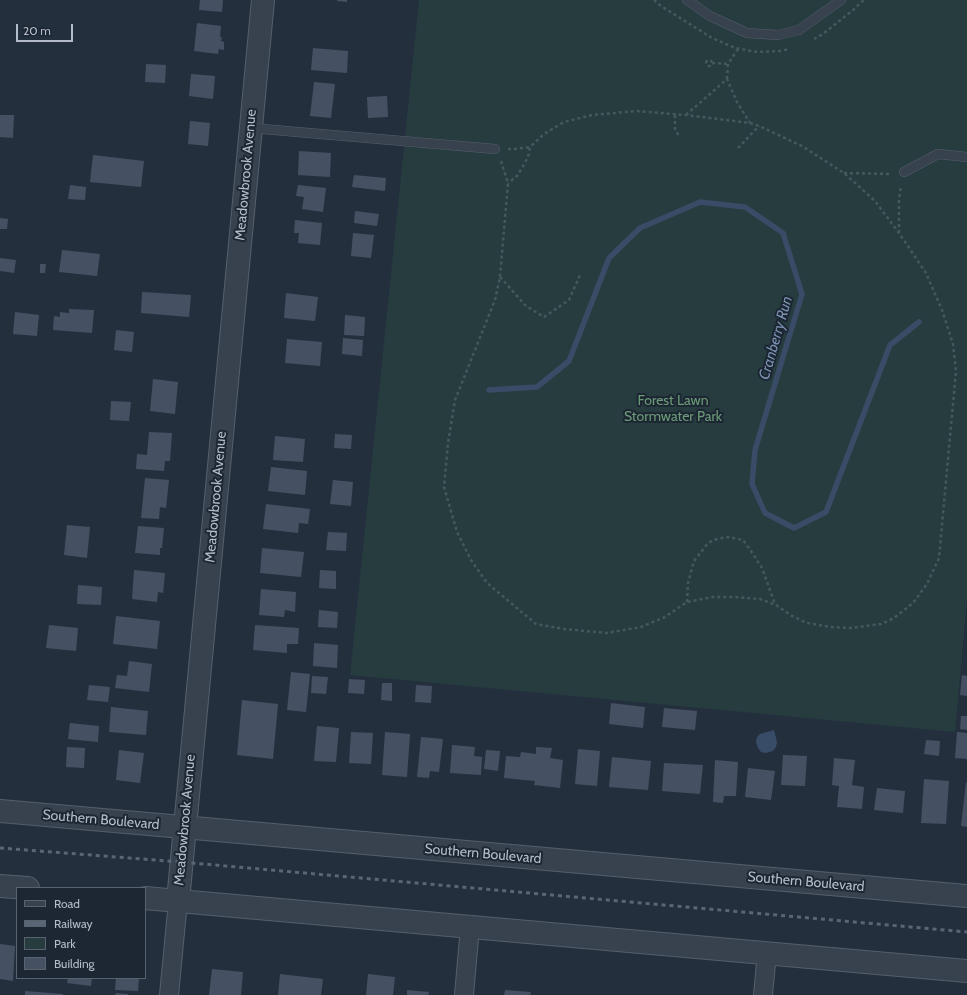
<!DOCTYPE html>
<style>
body{margin:0}
#map{position:relative;width:967px;height:995px;overflow:hidden;background:#242f3e;font-family:Cabin,sans-serif}
canvas{display:block}
.legend{position:absolute;left:16px;top:887px;width:130px;height:92px;box-sizing:border-box;background:#1d2633;border:1px solid #59626f;margin:0;padding:5px 7px;list-style:none;font-size:12px;color:#b4bcc9}
.legend li{display:flex;align-items:center;gap:8px;height:20px}
.legend b{width:20px;border:1px solid #59626f}
.scale{position:absolute;left:16px;top:24px;width:57px;height:18px;box-sizing:border-box;border:2px solid #b4bcc9;border-top:0;padding-left:5px;font-size:12px;line-height:14px;white-space:nowrap;color:#b4bcc9;-webkit-text-stroke:3px #1d2633;paint-order:stroke}
</style>
<div id="map">
<canvas width="967" height="995"></canvas>
<ul class="legend">
<li><b style="height:5px;background:#38414e"></b>Road</li>
<li><b style="height:5px;background:#5a6575"></b>Railway</li>
<li><b style="height:11px;background:#263c3f"></b>Park</li>
<li><b style="height:11px;background:#455162"></b>Building</li>
</ul>
<div class="scale">20 m</div>
</div>
<script>
const g = document.querySelector('canvas').getContext('2d');
g.lineJoin = 'round';
function fillPath(path, color) { g.fillStyle = color; g.fill(path, 'evenodd'); }
const shape = rows => new Path2D(rows.map(r => 'M' + r).join(''));
function stroke(path, color, width, dash) { g.strokeStyle = color; g.lineWidth = width; g.lineCap = dash ? 'butt' : 'round'; g.setLineDash(dash || []); g.stroke(path); }
function drawText(font, color, halo, rows, align = 'center') {
  g.font = font + ' Cabin,sans-serif'; g.lineWidth = 4; g.setLineDash([]); g.textBaseline = 'middle'; g.strokeStyle = halo; g.fillStyle = color; for (const [text, x, y, turn = 0] of rows) {
    g.save(); g.translate(x, y); g.rotate((+turn || 0) * Math.PI / 180); g.textAlign = isNaN(turn) ? turn : align; if (halo) g.strokeText(text, 0, 0); g.fillText(text, 0, 0); g.restore();
  }
}
fillPath(shape([
 [419,0,967,0,967,600,955,732,350,675]
]), '#263c3f');
fillPath(shape([
 [774,730,777,742,776,747,773,751,766,753,761,752,758,748,756,742,757,737,760,734]
]), '#394c67');
stroke(shape([
 [489,390,537,387,569,361,609,258,640,228,700,202,745,207,783,233,802,294,755,450,752,484,765,513,794,528,826,512,890,345,919,322]
]), '#394c67', 5.5);
fillPath(shape([
 [200,0,223,0,222,12,199,10],
 [337,0,347,0,347,2,337,1],
 [197,23,221,26,220,37,222,37,221,41,224,42,224,50,219,49,218,54,194,51],
 [313,48,348,51,347,73,311,70],
 [146,64,166,65,165,83,145,82],
 [191,74,215,76,213,99,189,96],
 [314,82,335,84,331,118,310,116],
 [387,96,388,117,368,118,367,97],
 [0,115,14,115,13,138,0,137],
 [190,121,210,123,208,146,188,144],
 [299,151,331,153,330,177,298,175],
 [93,155,144,161,141,187,90,182],
 [354,175,386,178,385,191,352,187],
 [70,185,86,187,85,200,68,199],
 [298,185,326,188,323,212,302,209,304,197,296,196],
 [355,211,379,214,377,226,354,223],
 [0,218,8,219,7,229,0,229],
 [295,220,322,223,320,245,298,243,299,233,294,233],
 [353,233,374,235,371,258,351,256],
 [62,250,100,254,97,276,59,272],
 [0,258,16,260,14,273,0,271],
 [40,264,46,264,45,273,40,273],
 [142,292,191,295,189,317,141,313],
 [286,293,318,297,315,321,284,318],
 [69,309,94,310,92,333,53,330,54,316,60,317,60,312,69,313],
 [15,312,39,315,37,336,13,334],
 [345,315,365,317,364,336,344,335],
 [116,330,134,332,132,352,114,350],
 [343,338,363,340,362,356,342,354],
 [287,339,322,342,320,366,285,363],
 [153,379,178,382,175,414,150,411],
 [111,401,131,402,129,421,110,420],
 [149,432,172,433,170,461,165,461,164,471,136,469,137,454,147,455],
 [335,434,352,435,351,449,334,448],
 [275,436,305,439,303,462,273,460],
 [271,467,307,471,305,495,268,491],
 [145,478,169,480,166,508,160,507,159,519,141,518],
 [333,480,353,482,351,506,330,504],
 [266,504,310,509,308,524,299,523,298,533,263,529],
 [67,525,90,527,87,558,64,555],
 [138,526,164,528,162,548,160,548,160,555,135,553],
 [328,532,347,533,346,551,326,550],
 [262,548,304,552,301,577,260,573],
 [134,570,165,573,163,593,158,592,157,602,132,599],
 [320,570,336,571,336,589,319,588],
 [78,585,102,587,101,605,77,604],
 [261,589,296,592,295,612,285,610,284,617,259,615],
 [319,610,338,612,337,628,318,627],
 [116,616,160,621,157,649,113,644],
 [49,625,78,628,76,651,46,648],
 [255,625,299,628,298,644,287,644,287,653,253,650],
 [314,643,338,645,337,668,313,666],
 [129,661,152,664,149,692,115,688,117,675,127,676],
 [291,672,310,674,306,712,287,710],
 [962,675,967,676,967,696,960,695],
 [312,676,328,677,326,694,311,693],
 [349,679,365,680,364,694,348,693],
 [382,683,392,683,392,701,381,700],
 [89,685,110,687,108,702,87,700],
 [416,685,432,686,431,703,415,702],
 [242,700,278,704,273,759,237,755],
 [611,703,645,707,643,728,609,724],
 [111,707,148,711,146,735,109,732],
 [664,708,697,711,695,730,662,727],
 [961,716,967,716,967,730,960,729],
 [70,723,99,726,98,742,68,739],
 [317,726,339,728,336,762,314,761],
 [351,732,373,733,371,764,349,763],
 [385,732,410,734,407,777,382,775],
 [957,732,967,733,967,759,955,758],
 [421,737,443,739,439,772,430,771,429,778,417,777],
 [926,740,940,741,939,756,924,754],
 [452,745,475,747,474,756,482,757,481,775,450,773],
 [67,747,85,748,84,768,66,767],
 [536,747,552,748,550,758,563,760,560,788,534,785,535,781,504,778,506,756,520,757,521,752,536,754],
 [578,749,600,751,597,786,575,784],
 [119,750,144,753,140,783,116,780],
 [486,750,500,751,498,771,484,769],
 [783,755,807,756,805,786,781,785],
 [612,757,651,761,648,790,609,787],
 [834,758,855,760,852,785,864,787,862,809,837,807,839,786,832,785],
 [715,760,738,762,736,796,724,796,723,803,713,802],
 [664,763,703,765,700,794,662,791],
 [748,768,775,771,771,800,745,797],
 [924,779,949,781,946,824,921,823],
 [966,782,967,783,967,827,961,826],
 [877,788,905,791,903,813,874,810],
 [0,944,15,946,13,981,0,979],
 [212,969,243,972,241,995,209,995],
 [280,974,323,979,321,995,278,995],
 [368,974,395,977,393,995,366,995],
 [68,978,92,978,91,986,67,983],
 [116,978,139,978,138,991,115,990],
 [407,990,429,992,428,995,407,995],
 [505,990,531,992,530,995,504,995],
 [25,991,63,994,63,995,25,995],
 [116,993,128,994,128,995,115,995]
]), '#455162');
const service = shape([
 [687,0,710,16,747,33,778,35,799,30,841,0],
 [251,128,495,149],
 [904,172,938,154,967,157]
]);
const minor = shape([
 [169,995,178,901],
 [464,995,470,927],
 [763,995,767,953]
]);
const tertiary = shape([
 [0,811,967,896],
 [0,886,28,888],
 [145,898,967,971],
 [178,901,263,0]
]);
stroke(service, '#565f6c', 10);
stroke(minor, '#565f6c', 20);
stroke(tertiary, '#565f6c', 24);
stroke(shape([
 [654,0,661,6,712,38,735,48,757,52,780,51,789,49],
 [814,39,823,34,853,10,864,0],
 '706 63a3 3 0 1 1 6 0a3 3 0 1 1-6 0Z',
 [712,63,728,64],
 [727,79,728,64,738,49],
 [675,115,675,130,680,137],
 [686,115,727,79,737,102,750,123],
 [738,148,759,126],
 [508,149,514,149,530,147],
 [501,161,508,183,500,277,495,300,455,400,448,443,444,487,457,532,471,560,487,583,536,624,564,629,606,633,641,627,665,617,687,602,713,597,735,597,760,599,776,605,792,616,807,623,831,627,850,628,881,624,894,618,913,603,927,584,939,558,956,371,953,344,942,310,926,273,899,233,875,201,844,173,802,146,759,126,750,123,686,115,637,111,592,115,564,122,544,134,530,147,528,157,522,168,517,176,508,183],
 [844,173,891,174],
 [899,233,899,199,901,186],
 [500,277,526,306,544,317,569,300,580,275],
 [687,602,688,583,694,561,708,543,717,539,728,537,743,540,751,551,762,568,775,604]
]), '#44595c', 2.5, [3, 3]);
stroke(service, '#38414e', 9);
stroke(minor, '#38414e', 18);
stroke(tertiary, '#38414e', 22);
stroke(shape([
 [0,848,181,862,967,932]
]), '#5a6575', 3, [4, 4]);
drawText('14px', '#b4bcc9', '#1d2633', [
 ["Meadowbrook Avenue",246,175,-85],
 ["Meadowbrook Avenue",216,497,-85],
 ["Southern Boulevard",101,820,5],
 ["Meadowbrook Avenue",185,820,-85],
 ["Southern Boulevard",483,854,5],
 ["Southern Boulevard",806,882,5]
]);
drawText('14px', '#6b9a76', '#1d2633', [
 ["Forest Lawn",673,401],
 ["Stormwater Park",673,417]
]);
drawText('italic 15px', '#7c92b1', '#1d2633', [
 ["Cranberry Run",776,338,-74]
]);
</script>
